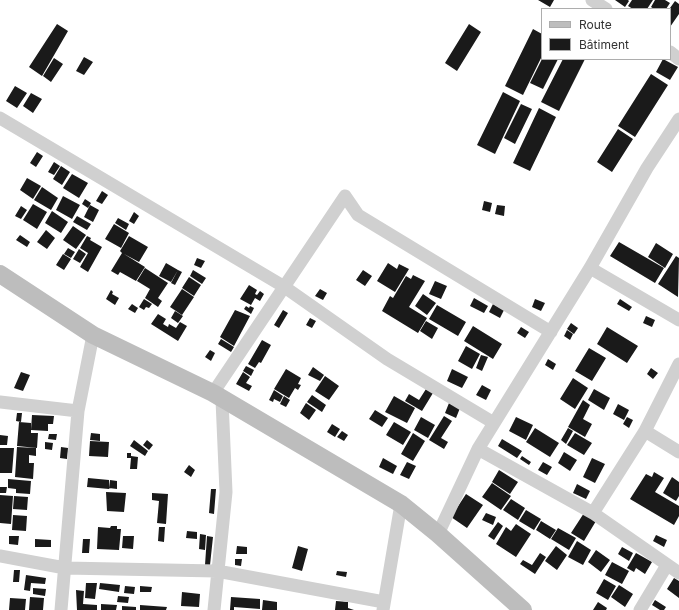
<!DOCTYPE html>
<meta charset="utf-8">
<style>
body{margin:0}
#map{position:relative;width:679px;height:610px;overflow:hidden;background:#fff;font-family:Inter,sans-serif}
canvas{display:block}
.legend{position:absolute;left:541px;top:8px;width:130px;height:52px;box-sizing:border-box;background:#fff;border:1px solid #adadad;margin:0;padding:5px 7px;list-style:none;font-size:12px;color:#333}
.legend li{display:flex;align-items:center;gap:8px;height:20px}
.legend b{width:20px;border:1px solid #adadad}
</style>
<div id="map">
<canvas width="679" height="610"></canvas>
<ul class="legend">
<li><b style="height:5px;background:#bdbdbd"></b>Route</li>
<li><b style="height:11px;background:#1a1a1a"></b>Bâtiment</li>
</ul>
</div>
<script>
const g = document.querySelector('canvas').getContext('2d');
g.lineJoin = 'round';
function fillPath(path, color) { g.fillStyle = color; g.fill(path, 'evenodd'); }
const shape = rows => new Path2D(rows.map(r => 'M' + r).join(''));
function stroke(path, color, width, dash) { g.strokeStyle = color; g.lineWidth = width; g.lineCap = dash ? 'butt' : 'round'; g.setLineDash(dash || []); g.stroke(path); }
fillPath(shape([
 [538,0,554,0,550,7],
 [615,0,628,0,629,1,625,7],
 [632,0,653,0,647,9,633,9,628,6],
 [655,0,665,0,670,3,666,9,654,9,651,7],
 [675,1,679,4,679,14,670,27,670,8],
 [57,24,68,31,42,76,29,67],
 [469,24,481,32,457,71,445,63],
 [533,29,542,34,542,56,523,95,505,86],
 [84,57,93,62,84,75,76,71],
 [54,58,63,64,51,82,43,76],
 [542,59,558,59,543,89,530,83],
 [563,59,585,59,559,111,541,102],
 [663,59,678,67,670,80,656,72],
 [651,74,668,85,635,137,618,126],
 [15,86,27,93,17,108,6,101],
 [503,92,520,101,495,154,477,145],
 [31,93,42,99,33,113,23,106],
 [521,104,532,109,515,144,504,138],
 [539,108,556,117,530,171,513,163],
 [618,129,633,139,612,172,597,162],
 [37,152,43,156,36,167,30,163],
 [54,162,60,166,54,175,48,172],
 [61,166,70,172,62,185,53,179],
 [72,174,88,183,79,198,63,188],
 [27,178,41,186,33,199,20,190],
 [42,187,58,198,51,210,34,200],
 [102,191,108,195,102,204,96,201],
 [63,196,80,205,72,219,56,210],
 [85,199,91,203,88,208,82,204],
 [484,201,492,203,490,212,482,210],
 [33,204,47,212,37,229,23,220],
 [90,205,99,210,93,222,84,217],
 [497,205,505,206,504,216,495,214],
 [21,206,27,210,21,219,15,216],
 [52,211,68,222,61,233,45,223],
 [134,212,139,216,134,224,129,221],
 [77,216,91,224,87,230,73,222],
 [118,218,129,224,126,230,115,223],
 [114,224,129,233,121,248,105,239],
 [73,226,86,235,76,249,63,240],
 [46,230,55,238,47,249,37,242],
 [20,235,30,242,27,247,16,240],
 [87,236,91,238,90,240,102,247,88,272,80,267,88,253,80,248],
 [129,236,148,247,139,262,124,254,145,267,136,281,120,272,118,275,111,271,122,253,120,251],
 [619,242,664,268,655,283,610,256],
 [656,243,673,254,665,268,648,257],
 [68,248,75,252,71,258,64,254],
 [79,249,86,254,80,263,73,259],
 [63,254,71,259,64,270,56,265],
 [676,256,679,258,678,297,658,284],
 [197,258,205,261,201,268,194,265],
 [166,263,178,270,171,282,159,276],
 [388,263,397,269,399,264,409,269,395,292,377,281],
 [145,268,168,283,158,298,162,301,158,307,145,298,150,289,137,281],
 [178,270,182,272,175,285,171,283],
 [193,270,206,278,202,284,190,276],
 [363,270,372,276,365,286,356,280],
 [413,275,425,281,409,307,427,318,418,333,382,311,390,296,393,298,406,276,411,279],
 [189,277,201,285,194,296,182,288],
 [435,281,447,286,441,299,429,294],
 [249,285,257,290,255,294,257,295,260,291,264,294,260,301,255,298,251,305,240,299],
 [182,289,194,297,182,315,170,307],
 [320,289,327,293,323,300,315,296],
 [111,290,113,292,112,294,119,298,115,305,106,299],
 [423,294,436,303,427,315,415,306],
 [474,298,488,306,484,313,470,306],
 [144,299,152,304,149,308,146,307,144,310,139,307],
 [535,299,545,303,541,311,532,307],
 [620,299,632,307,629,311,617,304],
 [132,304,138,308,135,313,128,309],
 [493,304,504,310,500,318,489,312],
 [437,305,466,322,458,336,429,319],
 [246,306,249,308,250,306,254,308,251,314,244,309],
 [235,310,250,316,234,346,220,337],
 [283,310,288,313,279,328,274,325],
 [175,311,183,316,178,323,171,318],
 [158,314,166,319,163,324,168,327,169,324,176,328,180,322,187,326,178,341,151,324],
 [646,316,655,320,652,327,643,323],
 [310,318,316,321,312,328,306,325],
 [426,321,438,328,432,339,420,331],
 [571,323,578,328,574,334,567,329],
 [473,326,502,344,493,359,464,341],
 [521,327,529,332,525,338,517,333],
 [607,327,638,346,627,363,597,344],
 [567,330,573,334,570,340,564,336],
 [221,339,234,347,231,352,218,344],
 [262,340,271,345,261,363,259,362,255,368,248,364],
 [466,346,480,354,472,369,458,361],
 [589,348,606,358,592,381,575,371],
 [210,350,215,353,211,361,205,357],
 [481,355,488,357,482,371,476,368],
 [548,359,556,364,553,370,545,365],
 [246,366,254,370,251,376,243,371],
 [313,367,324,375,320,381,308,375],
 [651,368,658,373,653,379,647,374],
 [286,369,301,378,298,384,301,385,298,390,295,388,289,398,274,389],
 [452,369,468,377,462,388,447,381],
 [21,372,30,375,23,391,14,388],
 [243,372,250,377,246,383,252,386,249,391,236,384],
 [325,376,339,386,329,400,315,391],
 [573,378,588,388,575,409,560,399],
 [482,385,491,390,486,400,476,395],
 [426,389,433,393,422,411,405,401,409,394,419,400],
 [594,389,610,398,604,410,588,400],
 [274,390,283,396,280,402,274,399,273,402,269,400],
 [312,395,326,405,322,412,307,402],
 [284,396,290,400,286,407,280,404],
 [394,396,415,408,407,423,385,412],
 [583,400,590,405,583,419,592,424,585,437,568,427],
 [306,403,316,410,309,420,300,413],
 [449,403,460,408,456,418,445,413],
 [618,404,629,410,624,420,613,414],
 [375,410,388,418,382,427,369,419],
 [17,413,22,413,21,422,16,421],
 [32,415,54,416,53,424,48,424,48,431,31,430],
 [444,416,452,421,441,438,448,442,444,449,429,440],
 [421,417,435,425,428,438,414,430],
 [516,417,533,425,526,440,509,431],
 [627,417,633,420,629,428,623,424],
 [19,422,31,423,31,433,38,433,37,448,17,446],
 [394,422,411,432,403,445,386,435],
 [332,424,340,429,335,437,327,432],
 [535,428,559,443,550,457,526,442],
 [568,428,573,431,566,444,561,440],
 [342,431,348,435,344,441,337,437],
 [91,433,100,434,100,441,90,440],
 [413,433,425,441,413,461,401,454],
 [575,433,592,443,584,455,567,445],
 [49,434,57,434,56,440,48,439],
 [0,435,8,436,7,445,0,445],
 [502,439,522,451,517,458,498,446],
 [134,440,148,451,145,456,130,446],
 [147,440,153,445,149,450,143,445],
 [90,441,109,442,108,457,89,456],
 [45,442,53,443,52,450,45,449],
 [17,447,36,448,36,456,29,455,29,463,34,463,33,479,15,477],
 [61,447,68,448,67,459,60,458],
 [0,448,14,448,12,473,0,473],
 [564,452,577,460,570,471,558,463],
 [127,453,131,453,131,456,138,457,137,469,130,469,131,458,127,458],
 [522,456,531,462,529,465,520,459],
 [383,458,397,466,393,474,379,467],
 [592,458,605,464,595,483,583,477],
 [407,462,416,466,409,479,400,475],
 [543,462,552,467,547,475,538,470],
 [189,465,195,470,191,477,184,472],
 [499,470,518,482,510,494,492,482],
 [654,472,664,478,655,492,679,506,679,516,674,525,630,499,646,474,652,477],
 [672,477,679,482,679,496,676,501,663,493],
 [88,478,109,480,109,489,87,487],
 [8,479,31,481,30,494,16,493,16,489,8,488],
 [110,480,117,481,117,489,109,488],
 [492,483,511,496,501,510,482,497],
 [577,484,590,491,586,499,573,493],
 [0,487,7,487,6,493,0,493],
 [211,489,216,489,214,514,209,513],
 [106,492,126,493,124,512,107,511],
 [152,493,168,494,166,524,157,523,159,501,152,500],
 [466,494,483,505,467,528,451,517],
 [0,495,13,496,11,524,0,523],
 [14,496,28,497,27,510,13,509],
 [511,499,525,508,518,520,503,510],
 [526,510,541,519,534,530,519,521],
 [486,513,496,517,493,525,482,520],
 [584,513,596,521,584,541,571,533],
 [13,515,27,516,26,531,12,530],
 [541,521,556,530,550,539,536,530],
 [498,522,503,526,494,540,488,536],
 [516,524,531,534,516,557,496,544,506,527,511,531],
 [111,526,117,526,117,529,121,529,119,550,97,549,98,527,110,528],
 [159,527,165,527,164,542,158,541],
 [558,528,576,538,569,550,551,539],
 [187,531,197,532,197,539,186,538],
 [200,534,206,535,205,550,199,549],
 [656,535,667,540,664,547,653,541],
 [9,536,19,536,18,545,9,544],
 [123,536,134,536,133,549,122,548],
 [207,536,213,537,210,565,205,565],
 [35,539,51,540,51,547,35,547],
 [83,539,90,539,89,553,82,553],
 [577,541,591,550,583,565,568,557],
 [237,546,247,547,247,554,236,554],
 [298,546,308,549,302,571,292,568],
 [556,546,567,555,557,570,545,561],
 [622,547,633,553,629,561,618,554],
 [596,550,610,560,601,572,588,562],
 [540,553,546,557,535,574,520,564,523,560,532,565],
 [636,553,652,562,645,574,636,568,634,572,627,568],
 [235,559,242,559,241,566,235,565],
 [612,562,629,571,622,584,605,575],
 [14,570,20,570,19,582,13,582],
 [337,571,347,572,346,577,336,575],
 [26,575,46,578,45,584,31,583,30,591,24,590],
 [674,578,679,581,679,598,667,589],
 [604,579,616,586,608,600,596,593],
 [86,583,97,583,95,599,85,598],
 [100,583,120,585,119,592,99,589],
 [619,585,633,594,625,607,611,597],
 [125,586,135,587,134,594,124,593],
 [140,586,152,587,151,592,140,592],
 [33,588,46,589,45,596,33,594],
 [76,590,84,591,83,604,97,605,97,610,77,610],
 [182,592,200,594,199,607,181,606],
 [118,596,129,597,128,603,117,602],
 [30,597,44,598,43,610,29,610],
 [231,597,260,599,260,609,234,607,234,610,230,610],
 [10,598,26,599,25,610,9,610],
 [263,600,277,602,277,610,262,610],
 [655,600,666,607,664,610,660,610,652,605],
 [336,601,348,602,348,608,354,610,335,610],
 [598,602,607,608,606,610,593,610],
 [101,604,117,605,116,610,101,610],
 [140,605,167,607,166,610,140,610],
 [122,606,136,607,136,610,122,610]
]), '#1a1a1a');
stroke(shape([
 [592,0,606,9],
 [670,52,679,59],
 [0,118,283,286,387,359,494,423],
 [590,268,679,320],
 [213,393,345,196,358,215,551,332],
 [0,402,78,411],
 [645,431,679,452],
 [478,449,593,513,679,573],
 [593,513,645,431,679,364],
 [438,534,478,449,590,268,647,168,679,119],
 [0,556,65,568,217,571,384,602],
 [61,610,78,411,93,335],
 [214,610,226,492,222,400],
 [383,610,401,504],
 [640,610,667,565]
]), '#d0d0d0', 13);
stroke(shape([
 [0,274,93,335,213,393,401,504,438,534,523,610]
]), '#bdbdbd', 18);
</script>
